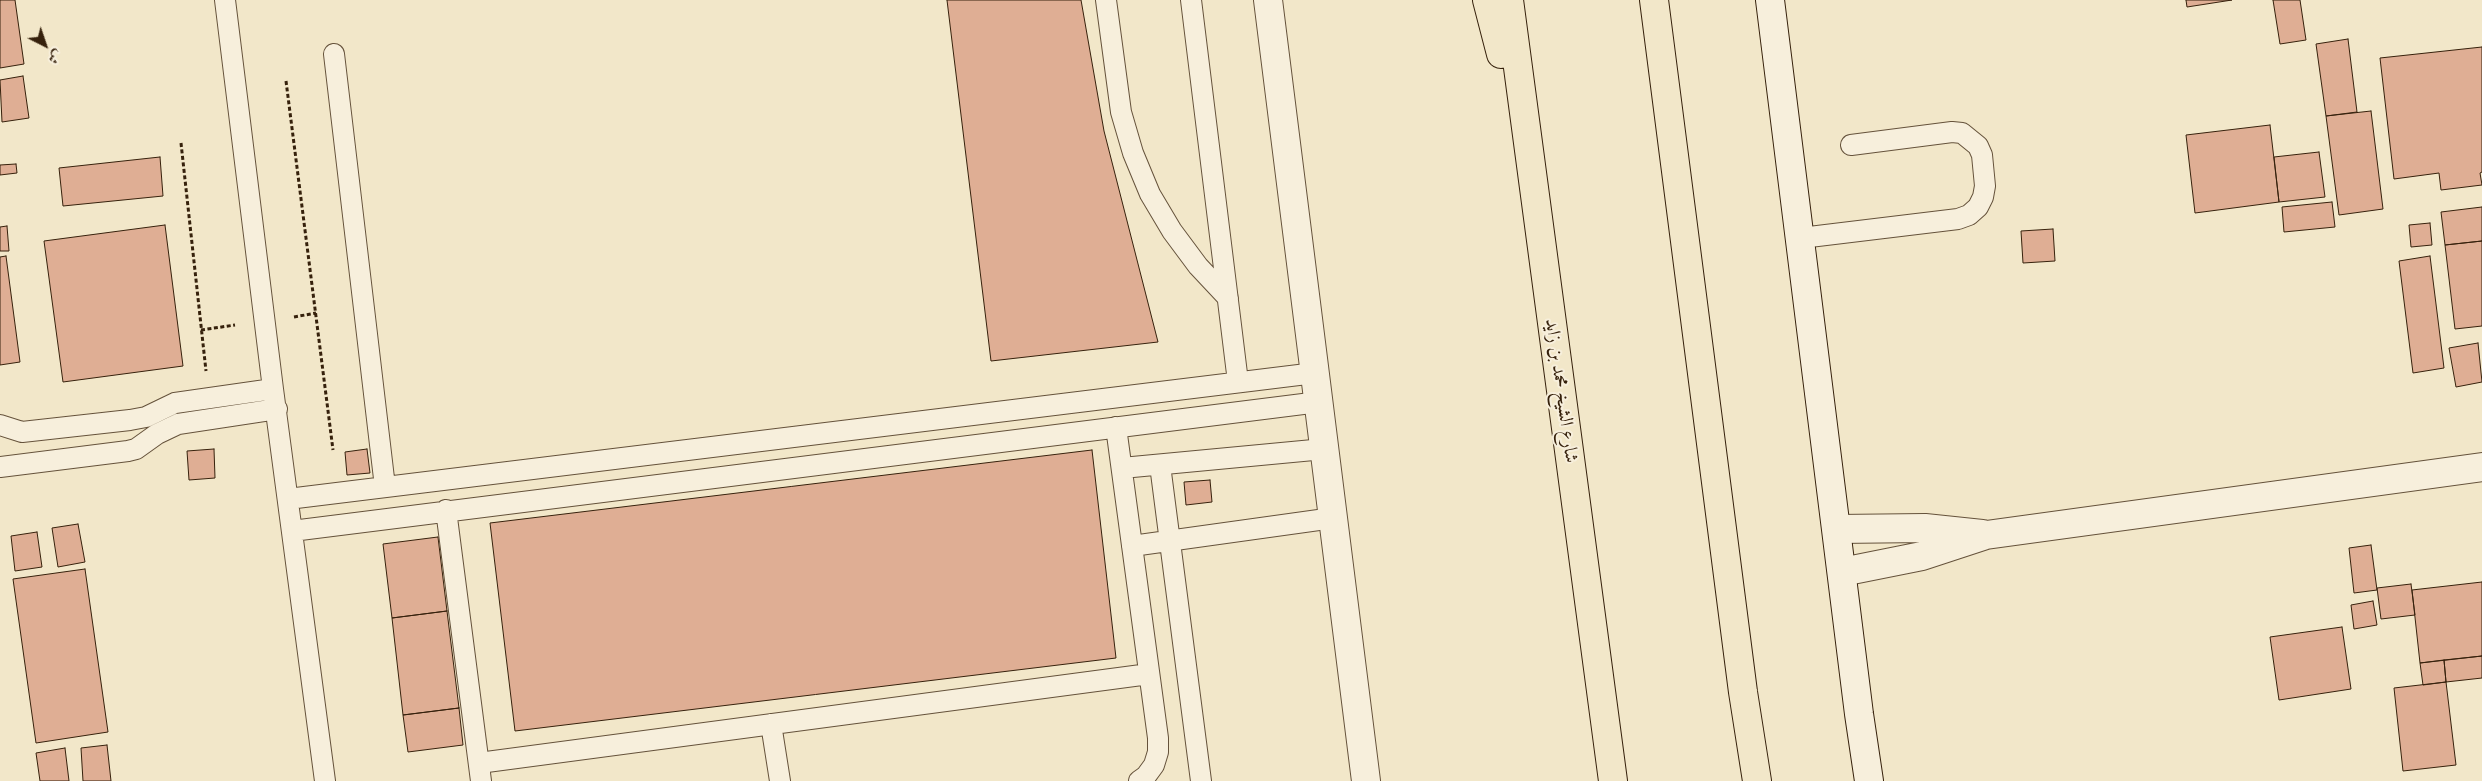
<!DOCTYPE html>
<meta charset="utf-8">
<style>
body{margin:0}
#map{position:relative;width:2482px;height:781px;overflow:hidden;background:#f2e7c9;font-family:"IM FELL DW Pica",Amiri,serif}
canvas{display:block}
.north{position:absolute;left:20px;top:20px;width:50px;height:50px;-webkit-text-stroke:4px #f7efdc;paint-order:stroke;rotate:139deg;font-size:14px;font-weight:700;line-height:20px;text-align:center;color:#36210c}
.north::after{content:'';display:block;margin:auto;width:18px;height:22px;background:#36210c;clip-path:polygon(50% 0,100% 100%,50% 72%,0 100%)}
</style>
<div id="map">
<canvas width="2482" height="781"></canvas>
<div class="north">ش</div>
</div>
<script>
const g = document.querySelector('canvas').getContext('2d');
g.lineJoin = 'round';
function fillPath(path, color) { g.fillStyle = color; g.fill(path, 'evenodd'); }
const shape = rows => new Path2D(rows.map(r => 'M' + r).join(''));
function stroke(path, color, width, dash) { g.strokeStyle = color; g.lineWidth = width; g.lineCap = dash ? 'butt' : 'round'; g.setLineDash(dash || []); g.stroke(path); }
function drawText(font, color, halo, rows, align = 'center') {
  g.font = font + ' "IM FELL DW Pica",Amiri,serif'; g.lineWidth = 4; g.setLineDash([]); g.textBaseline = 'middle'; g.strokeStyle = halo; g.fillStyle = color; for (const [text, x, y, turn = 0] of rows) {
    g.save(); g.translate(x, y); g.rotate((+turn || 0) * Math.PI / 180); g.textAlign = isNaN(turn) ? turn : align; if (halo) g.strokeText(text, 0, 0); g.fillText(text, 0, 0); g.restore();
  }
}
const building = shape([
 [0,0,15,0,24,64,0,68,0,0],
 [947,0,1081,0,1104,131,1158,342,991,361,947,0],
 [2186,0,2232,0,2187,7,2186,0],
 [2273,0,2300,0,2306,40,2280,44,2273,0],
 [2348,39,2357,112,2326,116,2316,44,2348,39],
 [2482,47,2482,172,2480,173,2482,185,2441,190,2439,173,2394,179,2380,58,2482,47],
 [23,76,29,118,2,122,0,80,23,76],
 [2371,111,2383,209,2339,215,2326,116,2371,111],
 [2270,125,2279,202,2195,213,2186,135,2270,125],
 [2319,152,2325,197,2279,202,2274,157,2319,152],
 [160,157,163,196,63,206,59,168,160,157],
 [16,164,17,173,0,175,0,165,16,164],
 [2332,202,2335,227,2284,232,2282,207,2332,202],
 [2482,207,2482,241,2445,245,2441,212,2482,207],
 [2430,223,2432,245,2411,247,2409,225,2430,223],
 [165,225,183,366,63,382,44,241,165,225],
 [7,226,9,251,0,251,0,227,7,226],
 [2053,229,2055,261,2023,263,2021,231,2053,229],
 [2482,241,2482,326,2455,329,2445,245,2482,241],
 [6,256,20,362,0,365,0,257,6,256],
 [2430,256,2444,368,2413,373,2399,261,2430,256],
 [2478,343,2482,382,2456,387,2449,348,2478,343],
 [214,449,215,478,189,480,187,451,214,449],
 [367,449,370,473,347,475,345,452,367,449],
 [1092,450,1116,658,515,731,490,523,1092,450],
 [1210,480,1212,502,1186,505,1184,482,1210,480],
 [78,524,85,562,58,567,52,528,78,524],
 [37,532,42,567,15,571,11,536,37,532],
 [438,537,447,611,392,618,383,544,438,537],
 [2371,545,2377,590,2354,593,2349,548,2371,545],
 [85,569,108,732,36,743,13,579,85,569],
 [2482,582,2482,656,2420,663,2412,590,2482,582],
 [2411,584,2415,615,2381,619,2377,588,2411,584],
 [2373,601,2377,625,2354,629,2351,605,2373,601],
 [447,611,459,708,403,715,392,618,447,611],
 [2342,627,2351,689,2279,700,2270,637,2342,627],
 [2482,656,2482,678,2446,682,2444,660,2482,656],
 [2444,660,2446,682,2423,685,2420,663,2444,660],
 [2446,682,2456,765,2403,771,2394,688,2446,682],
 [459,708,463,745,408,752,403,715,459,708],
 [107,745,111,781,83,781,81,748,107,745],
 [65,748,69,781,40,781,36,753,65,748]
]);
fillPath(building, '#dfae94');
stroke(building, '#36210c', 1);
const service = shape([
 [225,0,273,389,325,781],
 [1106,0,1121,112,1133,153,1150,194,1172,231,1198,266,1228,298],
 [1191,0,1238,382],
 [334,54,385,487],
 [1801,238,1958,219,1969,215,1978,207,1983,197,1985,186,1982,155,1978,146,1962,133,1952,132,1851,145],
 [0,425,22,432,130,420,146,417,175,403,273,389],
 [1116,427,1158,738,1158,752,1154,765,1146,776,1139,781],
 [1160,465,1201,781],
 [0,467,128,451,136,449,157,434,178,424,277,409],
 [1122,468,1324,449],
 [288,499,1315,373],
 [446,510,481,781],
 [292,531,1319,402],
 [1132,546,1333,518],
 [771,724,780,781],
 [479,763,1149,674]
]);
const minor = shape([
 [1837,529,1925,528,1982,534],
 [1842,572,1922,556,1986,535,2482,467]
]);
const tertiary = shape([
 [1268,0,1366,781]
]);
const secondary = shape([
 [1770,0,1859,714,1869,781]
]);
const motorway = shape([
 [1487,0,1501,54],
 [1509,0,1613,781],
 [1654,0,1743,692,1757,781]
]);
stroke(service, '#65523b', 22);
stroke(minor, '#65523b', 30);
stroke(tertiary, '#65523b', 30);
stroke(secondary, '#36210c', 30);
stroke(motorway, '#36210c', 30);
stroke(shape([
 [286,81,333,450],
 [181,143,206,371],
 [294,317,316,313],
 [201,330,235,325]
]), '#36210c', 3, [4, 2.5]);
stroke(service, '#f7efdc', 20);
stroke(minor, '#f7efdc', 28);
stroke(tertiary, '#f7efdc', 28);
stroke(secondary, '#f7efdc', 28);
stroke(motorway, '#f2e7c9', 28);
drawText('19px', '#36210c', '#f7efdc', [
 ["شارع الشيخ محمد بن زايد",1560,391,82]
]);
</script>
